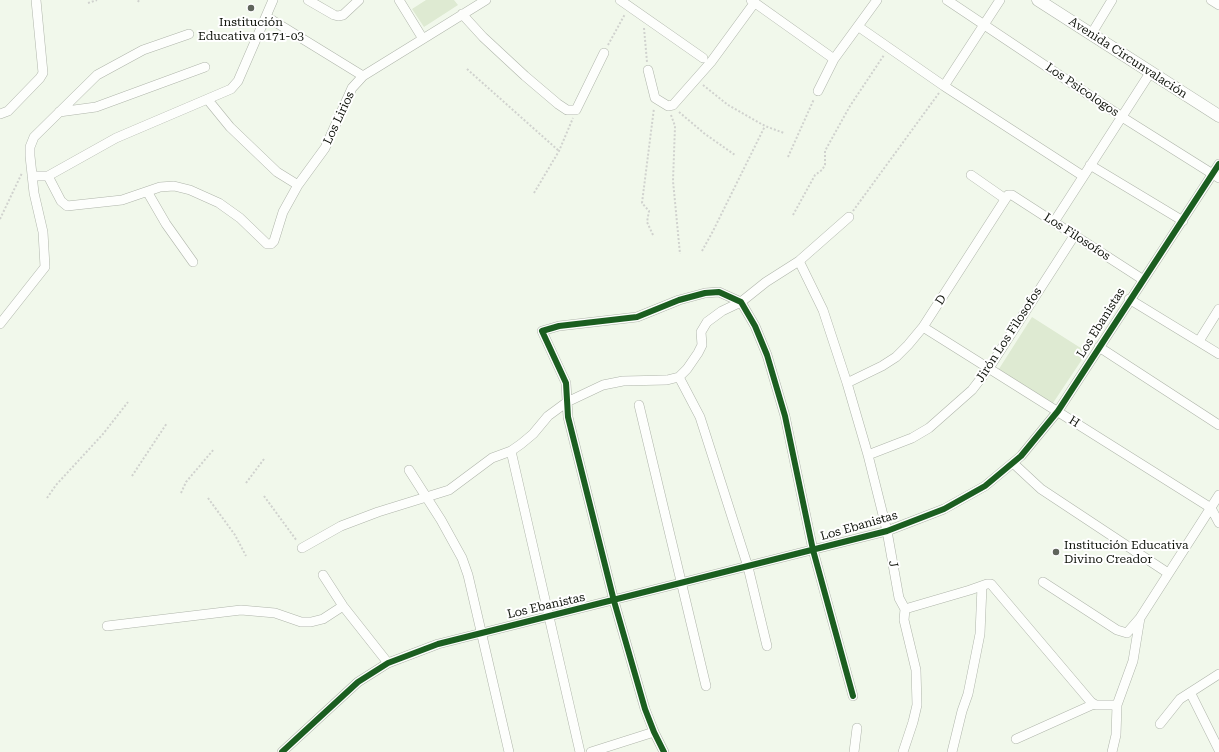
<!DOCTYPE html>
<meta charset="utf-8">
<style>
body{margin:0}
canvas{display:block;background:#f1f8eb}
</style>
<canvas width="1219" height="752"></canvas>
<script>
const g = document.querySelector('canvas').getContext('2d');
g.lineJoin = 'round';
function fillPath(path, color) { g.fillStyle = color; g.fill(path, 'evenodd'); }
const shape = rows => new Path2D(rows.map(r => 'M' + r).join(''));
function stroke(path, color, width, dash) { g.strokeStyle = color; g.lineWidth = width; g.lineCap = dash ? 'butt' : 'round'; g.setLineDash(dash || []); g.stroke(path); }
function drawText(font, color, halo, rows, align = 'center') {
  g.font = font + ' "Roboto Serif",serif'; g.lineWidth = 4; g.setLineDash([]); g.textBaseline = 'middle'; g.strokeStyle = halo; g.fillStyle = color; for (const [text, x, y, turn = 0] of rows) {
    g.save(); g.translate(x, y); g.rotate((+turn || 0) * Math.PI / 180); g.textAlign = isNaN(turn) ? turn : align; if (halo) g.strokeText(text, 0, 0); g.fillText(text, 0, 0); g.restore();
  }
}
fillPath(shape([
 [426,0,454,0,458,5,424,27,412,9],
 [1032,317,1087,352,1051,406,997,372]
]), '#deead2');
const minor = shape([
 [308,0,334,15,338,16,343,15,359,0],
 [399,0,423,39],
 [620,0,703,58],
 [751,0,834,59],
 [947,0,1122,117,1219,178],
 [1211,0,1219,5],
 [462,14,483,37,525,76,558,104,567,110,576,110,604,53],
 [267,17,363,76],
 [859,27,944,86,1083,176],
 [1092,33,1112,0],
 [648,70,655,98,668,106,673,105,711,62,755,2],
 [944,86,1000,0],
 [818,91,834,59,877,0],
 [208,100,230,127,277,172,298,185],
 [59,112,96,107,205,67],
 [0,114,8,111,40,78,43,73,36,0],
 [1090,165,1183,221],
 [971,175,1004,198],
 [32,176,48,176,116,138,231,89,238,81,273,0],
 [48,176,61,201,67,206,122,200,160,187,174,186,190,190,219,203,240,218,267,244,271,244,274,241,283,212,298,185,325,148,352,88,363,76,486,0],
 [148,193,166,224,193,262],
 [1054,222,1150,73],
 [799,261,823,310,847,383,868,455,887,531,899,598,905,609],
 [1129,299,1219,354],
 [0,324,45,267,43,232,34,193,30,156,30,147,34,137,97,75,143,50,189,34],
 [923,327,1211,508,1219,523],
 [1199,341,1219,309],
 [1099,347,1219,425],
 [679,377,700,417,748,567,767,646],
 [847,383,882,366,896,357,908,345,923,327,1008,195,1012,195,1142,279],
 [639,405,706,686],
 [511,451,580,752],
 [868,455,912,438,929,428,972,390,989,368,1074,236],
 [1013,463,1041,489,1168,573],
 [409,470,441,520,462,558,468,575,509,752],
 [302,548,341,526,378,512,449,490,492,458,511,451,521,444,533,434,548,416,567,402,603,385,623,381,667,380,679,377,687,369,698,353,702,345,701,332,707,322,722,311,741,302,766,282,799,261,849,217],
 [323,575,343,606,388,663],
 [1043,582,1117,630,1127,633,1140,618,1219,495],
 [905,609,970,590,987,584,991,584,1091,702,1096,705,1117,705],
 [107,626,241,610,275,613,301,622,311,622,323,619,343,606],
 [1191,694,1219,750],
 [1160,724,1180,699,1219,674],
 [1016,739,1094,704],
 [282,752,358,682,388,663,438,644,887,531,944,509,985,486,1021,456,1058,411,1219,164],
 [591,752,654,732],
 [664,752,654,732,645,709,614,601,568,417,566,383,542,331,559,326,637,317,679,300,705,293,719,292,741,302,755,326,767,355,785,416,813,550,853,696],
 [854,752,857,728],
 [903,752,913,722,917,705,916,670,904,620,905,609],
 [952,752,962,711,968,694,980,634,982,586],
 [1112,752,1116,735,1117,705,1133,661,1140,618]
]);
const tertiary = shape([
 [1038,0,1219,116]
]);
stroke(minor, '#afb5aa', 10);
stroke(tertiary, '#afb5aa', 13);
stroke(shape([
 [138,2,139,0],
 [88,3,97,0],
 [644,28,647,62],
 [608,45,625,14],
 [467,69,559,151],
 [703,85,728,105,765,126,784,133],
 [679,112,705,134,735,155],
 [671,115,675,126,673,181,680,254],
 [788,157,814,99],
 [534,193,559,151,573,118],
 [853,211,939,93],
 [793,215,815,175,822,170,825,165,825,151,850,106,884,55],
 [0,219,22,173],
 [653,235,647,222,649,211,642,203,654,108],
 [702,251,713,231,765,126],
 [132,476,167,423],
 [246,483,264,459],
 [181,493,186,482,214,449],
 [264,496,297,541],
 [47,498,56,485,103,434,128,402],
 [208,498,235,535,246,556]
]), '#d0d2ce', 2, [2, 2]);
stroke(minor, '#fdfefc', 9);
stroke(tertiary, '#fdfefc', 12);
stroke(shape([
 [282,752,358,682,388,663,438,644,887,531,944,509,985,486,1021,456,1058,411,1219,164],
 [664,752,654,732,645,709,614,601,568,417,566,383,542,331,559,326,637,317,679,300,705,293,719,292,741,302,755,326,767,355,785,416,813,550,853,696]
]), '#1b5e20', 6);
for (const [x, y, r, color] of [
 [251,8,4,"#5f645b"],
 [1056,552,4,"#5f645b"]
]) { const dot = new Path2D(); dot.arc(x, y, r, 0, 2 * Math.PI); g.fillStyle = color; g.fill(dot); stroke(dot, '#fff', 1.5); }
drawText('12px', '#11150d', '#fff', [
 ["Institución",251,22],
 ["Educativa 0171-03",251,36],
 ["Institución Educativa",1064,545,"left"],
 ["Divino Creador",1064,559,"left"]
]);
drawText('12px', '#11150d', '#fff', [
 ["Avenida Circunvalación",1128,58,33],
 ["Los Psicologos",1082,90,34],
 ["Los Lirios",339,118,-65],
 ["Los Filosofos",1077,237,33],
 ["D",941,300,-57],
 ["Los Ebanistas",1101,323,-58],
 ["Jirón Los Filosofos",1009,335,-57],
 ["H",1074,422,32],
 ["Los Ebanistas",859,526,-16],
 ["J",893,564,80],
 ["Los Ebanistas",546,606,-13]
]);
</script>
